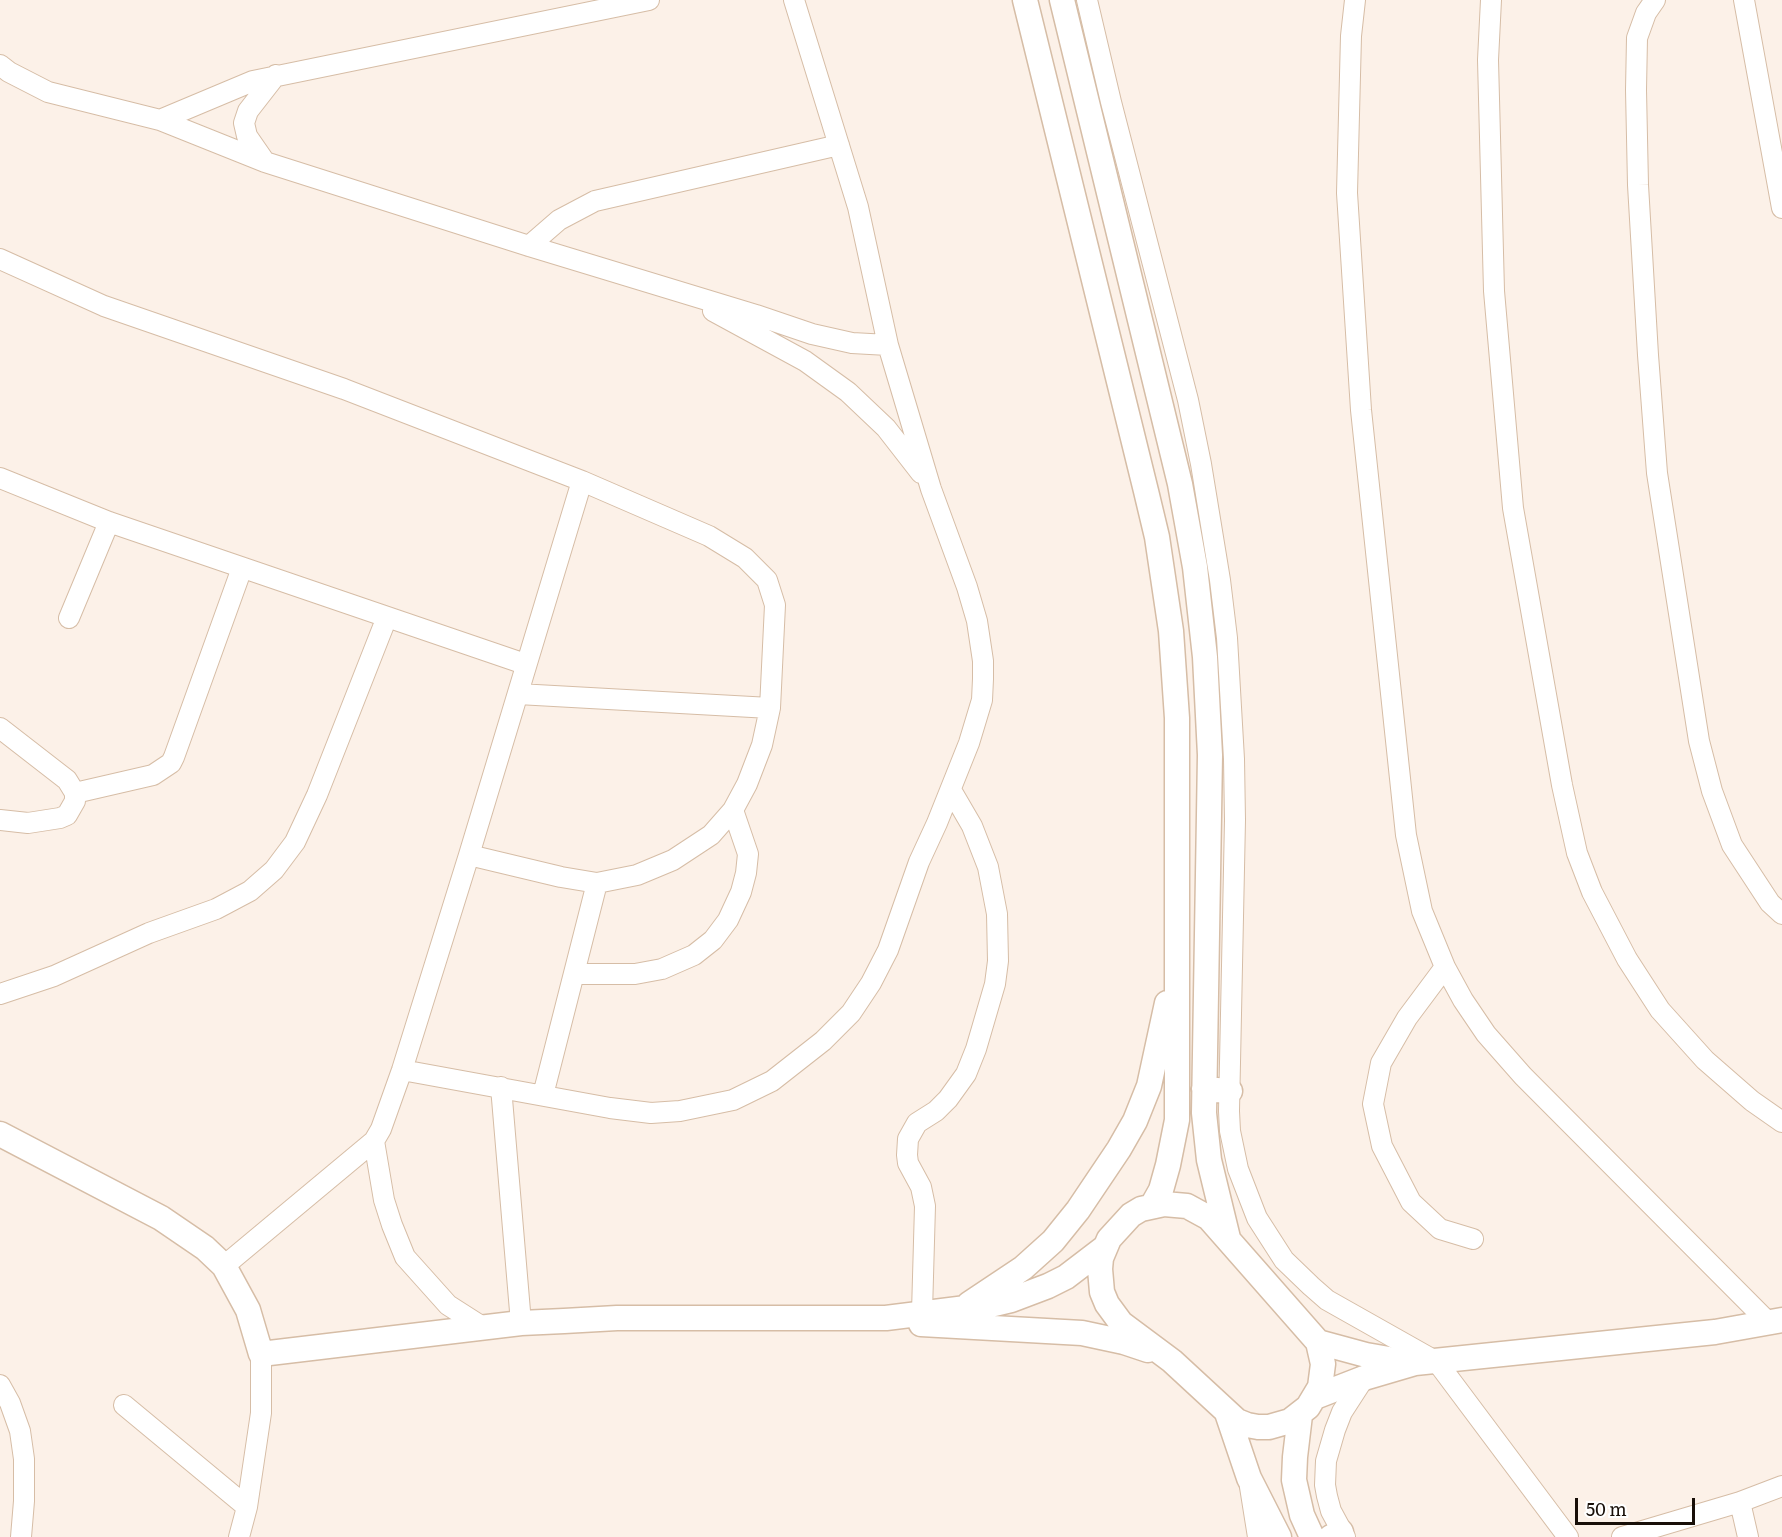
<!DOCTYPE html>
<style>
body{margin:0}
#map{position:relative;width:1782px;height:1537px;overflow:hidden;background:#fcf1e8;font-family:Literata,serif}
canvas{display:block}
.scale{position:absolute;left:1575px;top:1498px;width:120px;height:27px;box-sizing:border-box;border:3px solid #180f08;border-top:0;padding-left:8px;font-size:18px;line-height:21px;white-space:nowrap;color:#180f08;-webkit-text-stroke:4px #fff;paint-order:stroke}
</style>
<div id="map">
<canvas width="1782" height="1537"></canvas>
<div class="scale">50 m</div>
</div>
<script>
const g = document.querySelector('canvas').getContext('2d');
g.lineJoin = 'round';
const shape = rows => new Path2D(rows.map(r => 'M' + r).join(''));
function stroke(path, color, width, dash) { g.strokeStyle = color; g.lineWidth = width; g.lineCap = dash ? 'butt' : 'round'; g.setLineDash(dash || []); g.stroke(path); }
const minor = shape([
 [794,0,858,207,888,345],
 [1087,0,1111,102,1188,400,1201,464,1220,580,1227,638,1234,759,1235,820,1229,1111,1230,1131,1238,1169,1257,1218,1284,1260,1311,1286,1327,1300,1437,1362,1568,1537],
 [1355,0,1351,36,1347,193,1361,410,1406,835,1422,911,1445,967,1463,1000,1486,1034,1523,1076,1769,1323],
 [1491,0,1488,60,1494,291,1513,508,1562,785,1577,853,1592,892,1627,959,1660,1010,1705,1060,1752,1101,1782,1122],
 [1655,0,1646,13,1637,38,1636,90,1638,185,1648,355,1657,473,1699,741,1712,791,1732,845,1770,903,1782,914],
 [1744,0,1782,208],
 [0,65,9,72,48,92,160,120,265,162,529,246,756,315,812,334,852,343,888,345,931,489,967,587,977,621,983,661,983,679,982,700,969,743,937,823,919,862,888,950,871,983,851,1013,823,1041,772,1081,733,1100,680,1111,651,1113,610,1108,402,1070],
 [160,120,253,81,649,0],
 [265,162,247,136,244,123,248,111,276,75],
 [529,246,559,220,595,201,839,145],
 [0,259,104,306,344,389,582,481,709,536,745,558,767,580,775,605,770,708,762,745,747,784,733,810,711,835,673,860,637,875,597,883,561,877,469,855],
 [713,311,805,361,848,392,886,428,921,473],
 [0,478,109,522,525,664],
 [69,618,109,522],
 [518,694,770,708],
 [0,728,67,780,75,793,75,801,67,815,60,818,28,823,0,820],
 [75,793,153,775,171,763,174,757,242,568],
 [1445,967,1407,1018,1381,1063,1373,1104,1382,1146,1411,1202,1440,1229,1473,1239],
 [575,974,635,974,662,969,694,955,713,940,728,920,741,892,746,873,748,854,733,810],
 [0,994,54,976,149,933,216,909,250,891,274,870,295,842,317,795,387,617],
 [501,1087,521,1323],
 [543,1095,597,883],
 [374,1141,384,1200,392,1225,405,1257,448,1305,484,1328],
 [224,1266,374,1141,381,1129,402,1070,469,855,582,481],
 [922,1312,925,1206,921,1187,908,1163,907,1155,908,1139,917,1123,936,1111,948,1099,966,1074,976,1049,995,984,998,961,997,914,988,867,972,826,951,790],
 [0,1385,10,1403,20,1431,24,1459,24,1501,21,1537],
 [124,1405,247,1507],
 [1250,1487,1258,1537],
 [1740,1502,1748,1537],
 [239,1537,247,1507,261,1413,261,1354],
 [1345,1537,1331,1511,1327,1496,1325,1485,1326,1461,1335,1430,1342,1412,1364,1378],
 [1622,1537,1740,1502,1782,1486]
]);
const tertiary = shape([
 [1025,0,1146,491,1157,537,1171,631,1177,718,1177,1120,1168,1165,1161,1190,1152,1206],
 [1062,0,1180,484,1195,567,1205,657,1210,755,1204,1113,1209,1160,1228,1238],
 [1204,1089,1230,1091],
 [0,1134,161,1218,205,1248,224,1266,248,1310,261,1354,521,1323,564,1321,617,1318,886,1318,990,1305,1011,1300,1048,1286,1066,1277,1104,1248],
 [1164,1204,1187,1206,1209,1218,1318,1342,1323,1364,1320,1387,1308,1407,1290,1421,1269,1427,1258,1427,1247,1425,1237,1421,1172,1361,1121,1323,1107,1304,1102,1292,1100,1269,1101,1258,1109,1239,1131,1215,1141,1209,1164,1204],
 [969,1304,1023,1268,1053,1241,1078,1210,1119,1149,1135,1121,1149,1086,1167,1003],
 [921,1324,1082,1333,1124,1342,1148,1350],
 [1318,1342,1366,1355,1406,1362],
 [1315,1397,1364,1378,1415,1363,1715,1332,1782,1320],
 [1227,1413,1249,1478,1279,1537],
 [1300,1415,1295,1457,1294,1480,1302,1515,1312,1537],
 [1331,1537,1341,1532]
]);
stroke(minor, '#d6bda6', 22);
stroke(tertiary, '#d6bda6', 27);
stroke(minor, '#fff', 20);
stroke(tertiary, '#fff', 24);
</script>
